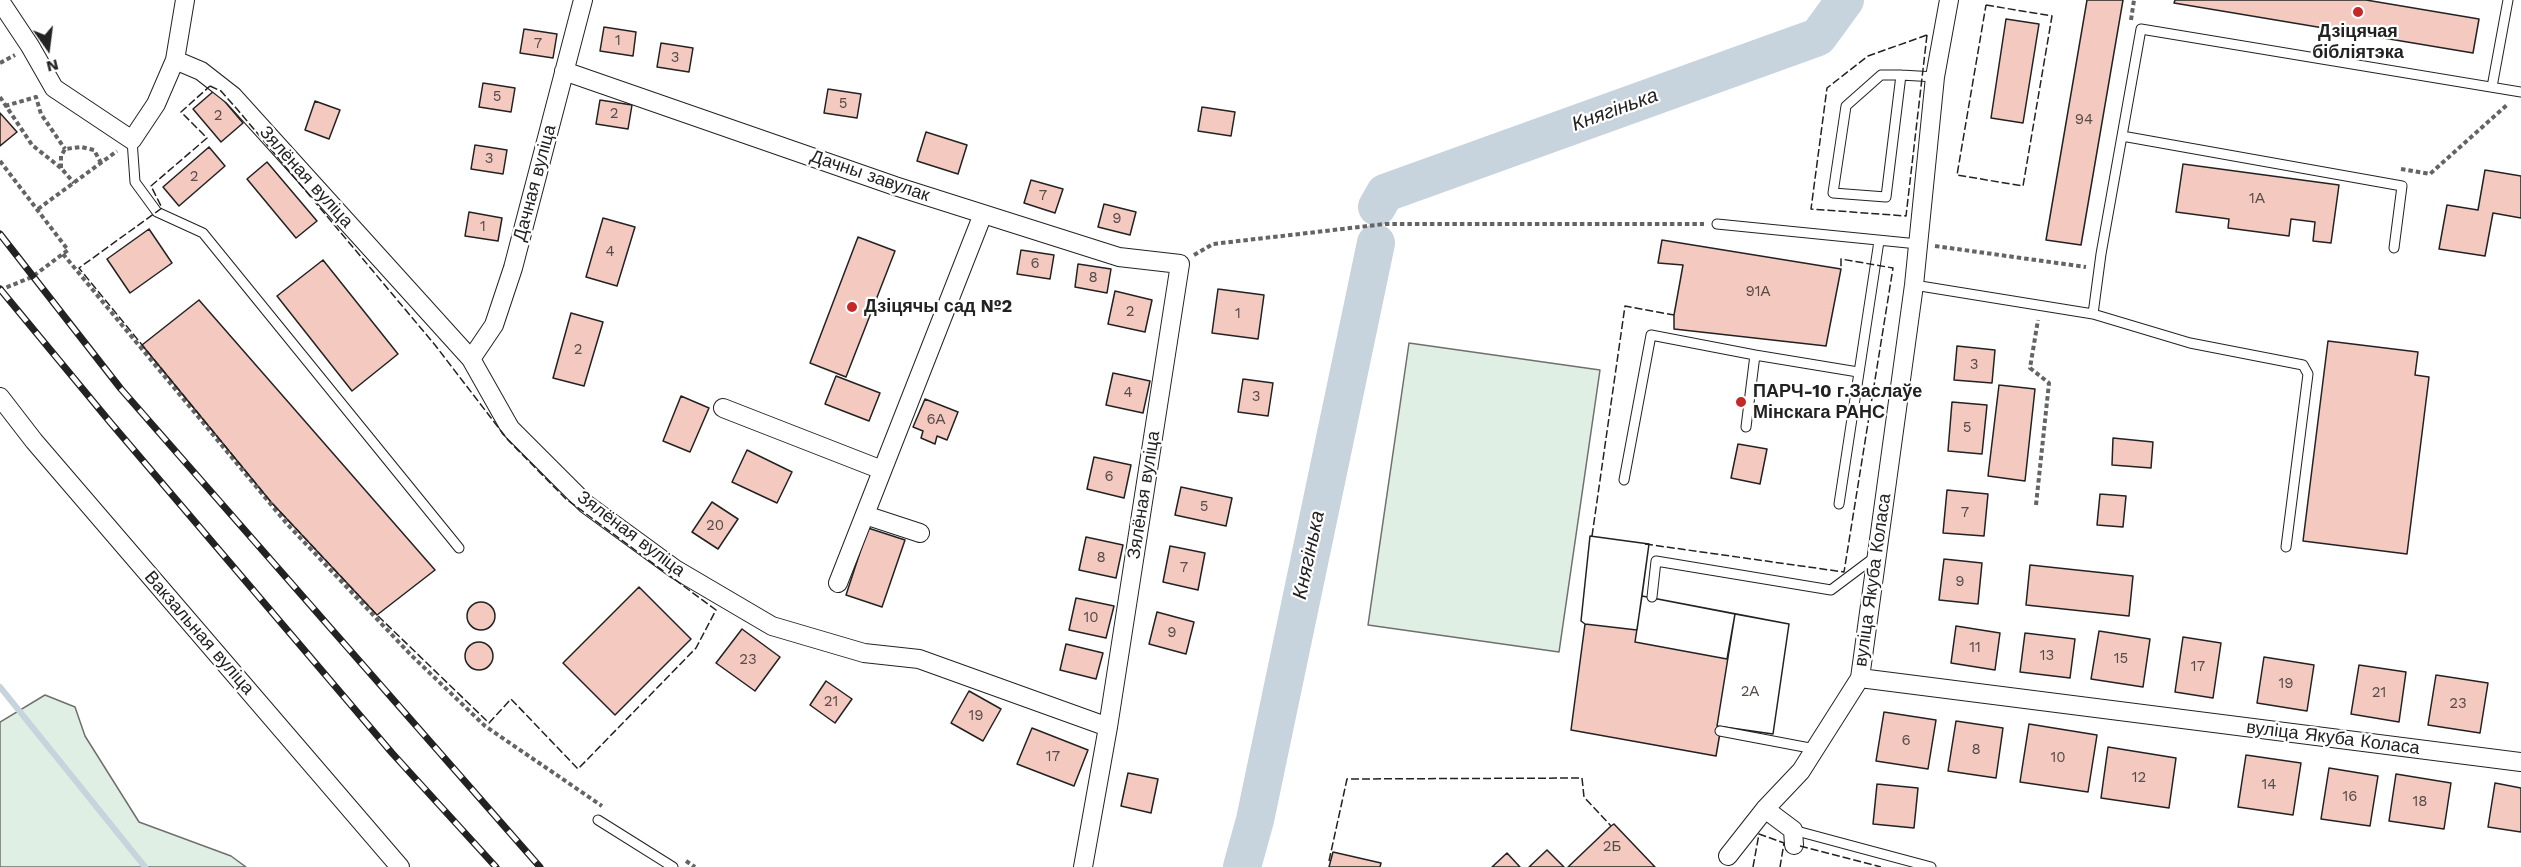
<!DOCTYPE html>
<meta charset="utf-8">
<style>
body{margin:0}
#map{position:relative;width:2521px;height:867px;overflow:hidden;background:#fff;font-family:"Work Sans",sans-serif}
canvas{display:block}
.north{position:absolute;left:18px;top:18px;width:60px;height:60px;-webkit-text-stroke:4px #fff;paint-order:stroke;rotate:166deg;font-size:16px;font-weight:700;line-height:24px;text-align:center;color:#222}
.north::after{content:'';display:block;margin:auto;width:21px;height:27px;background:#222;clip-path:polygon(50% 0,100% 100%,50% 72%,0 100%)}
</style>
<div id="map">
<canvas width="2521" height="867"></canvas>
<div class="north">N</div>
</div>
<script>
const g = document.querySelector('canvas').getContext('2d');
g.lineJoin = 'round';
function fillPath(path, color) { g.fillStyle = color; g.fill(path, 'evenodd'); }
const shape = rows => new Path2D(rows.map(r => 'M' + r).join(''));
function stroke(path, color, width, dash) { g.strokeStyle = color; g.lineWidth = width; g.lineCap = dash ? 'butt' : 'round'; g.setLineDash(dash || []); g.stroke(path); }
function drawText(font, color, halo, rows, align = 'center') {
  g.font = font + ' "Work Sans",sans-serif'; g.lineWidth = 4.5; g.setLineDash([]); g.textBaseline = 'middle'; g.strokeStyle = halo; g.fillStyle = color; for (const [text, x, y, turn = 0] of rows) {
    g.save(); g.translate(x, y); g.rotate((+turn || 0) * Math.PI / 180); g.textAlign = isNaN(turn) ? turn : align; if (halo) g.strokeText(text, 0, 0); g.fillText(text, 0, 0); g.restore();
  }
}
const green = shape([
 [1409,343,1600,370,1559,652,1368,625,1409,343],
 [45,695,75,707,85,736,139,822,231,856,246,867,0,867,0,722,45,695]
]);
fillPath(green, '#e0efe3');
stroke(green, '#6f6f6f', 1.5);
stroke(shape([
 [0,687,145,867]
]), '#c7d3dd', 6);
stroke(shape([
 [1377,207,1385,193,1818,37,1845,0],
 [1242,867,1255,820,1376,243]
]), '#c7d3dd', 38);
const building = shape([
 [2087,0,2123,0,2081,245,2046,240,2087,0],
 [2175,0,2366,0,2479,19,2473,53,2174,3,2175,0],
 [2006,19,2039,24,2023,123,1991,118,2006,19],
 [604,27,636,32,633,56,600,51,604,27],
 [524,29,557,34,553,58,520,53,524,29],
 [661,43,693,48,689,72,657,67,661,43],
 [483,83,515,88,511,112,479,107,483,83],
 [828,89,861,94,857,118,824,113,828,89],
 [215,90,243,123,221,142,193,109,215,90],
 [600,100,632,105,628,129,596,124,600,100],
 [315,101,340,110,329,139,305,130,315,101],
 [1202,107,1235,112,1231,136,1198,131,1202,107],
 [0,113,17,132,0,146,0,113],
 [926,132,967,145,958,174,917,161,926,132],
 [475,145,507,150,503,174,471,169,475,145],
 [209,147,225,166,179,206,163,187,209,147],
 [267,162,317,221,296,238,247,179,267,162],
 [2183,164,2339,185,2331,243,2313,241,2315,222,2291,219,2289,236,2228,228,2229,219,2176,212,2183,164],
 [2485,170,2521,176,2521,218,2493,213,2485,256,2439,249,2447,205,2478,210,2485,170],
 [1031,180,1063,189,1055,213,1024,203,1031,180],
 [1104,204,1136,212,1130,235,1098,227,1104,204],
 [469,212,502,218,498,241,465,236,469,212],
 [603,218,635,227,617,286,586,277,603,218],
 [149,229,172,263,130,293,107,259,149,229],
 [858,237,895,251,846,377,810,363,858,237],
 [1662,240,1841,269,1826,346,1674,329,1674,315,1683,265,1658,263,1662,240],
 [1021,250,1054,255,1050,279,1017,274,1021,250],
 [323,260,398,354,352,391,277,296,323,260],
 [1078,264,1111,269,1107,293,1075,287,1078,264],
 [1218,289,1264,295,1258,339,1212,333,1218,289],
 [1115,291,1152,300,1145,332,1108,324,1115,291],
 [199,300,435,570,377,615,271,502,142,345,199,300],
 [571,313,603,322,584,386,553,378,571,313],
 [2328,341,2418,352,2415,375,2429,377,2407,554,2303,541,2328,341],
 [1957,346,1995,350,1992,383,1954,380,1957,346],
 [1113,373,1150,381,1143,413,1106,405,1113,373],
 [836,376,880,393,869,421,825,404,836,376],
 [1243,379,1273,383,1268,416,1238,412,1243,379],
 [1999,385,2035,389,2025,481,1988,476,1999,385],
 [681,396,709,408,690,452,663,441,681,396],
 [925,399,958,412,947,440,937,436,935,444,921,438,923,431,913,427,925,399],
 [1952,402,1987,405,1982,454,1948,451,1952,402],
 [2113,438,2153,442,2151,468,2112,465,2113,438],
 [1738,444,1767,449,1760,484,1731,478,1738,444],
 [747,450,792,472,777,503,732,482,747,450],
 [1094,457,1131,465,1124,498,1087,489,1094,457],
 [1181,487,1232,498,1226,526,1175,515,1181,487],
 [1947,490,1988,494,1984,536,1943,533,1947,490],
 [2100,494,2126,496,2123,527,2097,525,2100,494],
 [712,502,738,519,718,549,692,532,712,502],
 [868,528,905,540,882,607,846,595,868,528],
 [1590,536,1649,544,1637,630,1585,624,1581,621,1590,536],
 [1590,536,1649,544,1642,596,1789,624,1773,734,1721,727,1716,756,1571,730,1585,624,1581,621,1590,536],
 [1086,537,1123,545,1116,578,1079,570,1086,537],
 [1170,546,1205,553,1198,590,1163,582,1170,546],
 [1944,559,1982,563,1978,604,1939,600,1944,559],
 [2030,565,2133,576,2129,616,2026,605,2030,565],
 [639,587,691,639,615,715,563,663,639,587],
 [1642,596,1735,614,1727,659,1635,642,1642,596],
 [1076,598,1114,606,1106,638,1069,630,1076,598],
 '467 616a14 14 0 1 1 28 0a14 14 0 1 1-28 0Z',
 [1157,612,1194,622,1186,654,1149,644,1157,612],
 [1735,614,1789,624,1773,734,1717,726,1735,614],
 [1956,626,2000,633,1995,670,1951,663,1956,626],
 [742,629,780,657,755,691,716,663,742,629],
 [2099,631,2150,639,2143,687,2091,679,2099,631],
 [2025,633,2075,639,2070,678,2020,672,2025,633],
 [2183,637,2221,643,2213,698,2175,692,2183,637],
 '465 656a14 14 0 1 1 28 0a14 14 0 1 1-28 0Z',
 [1066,644,1103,653,1096,679,1060,670,1066,644],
 [2264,657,2314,665,2307,711,2257,703,2264,657],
 [2359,665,2406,672,2399,722,2351,714,2359,665],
 [2436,675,2488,683,2480,733,2428,725,2436,675],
 [826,681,852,699,835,723,810,705,826,681],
 [969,691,1001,709,983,741,951,723,969,691],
 [1884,712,1936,720,1928,769,1876,761,1884,712],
 [1956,721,2003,728,1996,778,1948,771,1956,721],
 [2029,724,2097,735,2088,792,2020,782,2029,724],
 [1032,728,1088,750,1074,786,1017,764,1032,728],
 [2108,747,2176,758,2169,808,2101,798,2108,747],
 [2246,755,2301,763,2293,815,2238,807,2246,755],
 [2329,768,2378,776,2370,826,2321,819,2329,768],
 [1128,773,1158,779,1151,813,1121,806,1128,773],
 [2396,774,2451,783,2444,829,2389,821,2396,774],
 [2495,783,2521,788,2521,832,2488,827,2495,783],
 [1877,784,1918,788,1914,828,1873,824,1877,784],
 [1614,824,1655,867,1568,867,1611,826,1614,824],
 [1547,850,1564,867,1529,867,1547,850],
 [1333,852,1381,863,1380,867,1329,867,1333,852],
 [1507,853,1520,867,1492,867,1507,853]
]);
fillPath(building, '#f3c9c0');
stroke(building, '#222', 1.5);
const service = shape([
 [1901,75,1886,197,1833,193,1846,106,1881,75,1901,75,1935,77],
 [2492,87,2508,0],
 [2122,136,2402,186,2394,248],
 [132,140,135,182,157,212,203,233,459,548],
 [1717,224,1918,244],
 [1914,285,2093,314,2190,343,2303,365,2308,374,2286,547],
 [2093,314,2101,254,2141,29,2521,92],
 [1746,427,1755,355],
 [1624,480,1651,335,1755,355,1858,372],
 [1839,504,1879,241],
 [1652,597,1656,561,1831,590,1875,557],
 [1720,731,1815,749],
 [598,820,673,867],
 [1793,830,1931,867]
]);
const minor = shape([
 [1949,0,1935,77,1914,285,1860,678,2521,762],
 [0,1,30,46,54,88,132,140,156,104,175,60,185,0],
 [175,60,201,71,233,96,471,359,510,428,586,504,675,569,772,626,864,653,919,659,1108,727],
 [564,71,895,186,1119,257,1180,264,1108,727,1083,867],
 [471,359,494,325,513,268,583,0],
 [0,397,34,441,400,867],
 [723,408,882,470],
 [865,515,920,533],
 [838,583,983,214],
 [1765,809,1793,830,1794,845],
 [1728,856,1765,809,1801,771,1860,678]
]);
stroke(service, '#222', 11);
stroke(minor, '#222', 20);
stroke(shape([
 [2131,20,2134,0],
 [0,63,15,55],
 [0,97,32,145,61,168,74,183],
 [5,106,36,97,41,114,65,149],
 [0,161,68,250,32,277,0,290],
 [61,168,61,156,65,149,81,147,94,150,101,163],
 [2401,169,2430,174,2508,104],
 [38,209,117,151],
 [1935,246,2086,267],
 [63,254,288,525,411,655,485,726,602,806],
 [1194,255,1213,244,1385,224,1704,224],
 [2036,505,2049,383,2030,368,2038,320],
 [686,861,695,867]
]), '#646464', 4, [4.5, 3]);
stroke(service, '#fff', 9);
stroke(minor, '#fff', 18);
const rail = shape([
 [0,234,121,389,540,867],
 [0,289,110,422,392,753,496,867]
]);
stroke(rail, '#222', 7);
stroke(rail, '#fff', 4.5, [14]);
stroke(shape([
 [1986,5,2052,16,2023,186,1957,175,1986,5],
 [1927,35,1906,216,1811,209,1827,88,1868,56,1927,35],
 [210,86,221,91,237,109,435,345,508,440,566,499,716,610,696,648,578,769,511,699,489,723,377,615,271,502,79,268,162,208,151,186,207,138,181,112,210,86],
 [1592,536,1625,306,1674,315],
 [1645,544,1844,572,1893,268,1841,259,1841,269],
 [1800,846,1881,867],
 [1329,861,1347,779,1582,778,1584,797,1611,826],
 [1753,867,1759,834,1784,843,1780,867]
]), '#222', 1.5, [8, 3]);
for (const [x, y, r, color] of [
 [2358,12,6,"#c62828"],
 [852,307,6,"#c62828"],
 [1741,402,6,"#c62828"]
]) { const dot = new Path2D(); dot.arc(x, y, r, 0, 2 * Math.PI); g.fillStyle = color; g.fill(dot); stroke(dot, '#fff', 2); }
drawText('15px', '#564c4a', null, [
 ["1",618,41],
 ["7",538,44],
 ["3",675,58],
 ["5",497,97],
 ["5",843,104],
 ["2",614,114],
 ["2",218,116],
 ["94",2084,120],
 ["3",489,159],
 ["2",194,177],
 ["7",1043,196],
 ["1А",2257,199],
 ["9",1117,219],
 ["1",483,227],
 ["4",610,252],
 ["6",1035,264],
 ["8",1093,278],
 ["91А",1758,292],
 ["2",1130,312],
 ["1",1238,314],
 ["2",578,350],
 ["3",1974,365],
 ["4",1128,393],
 ["3",1256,397],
 ["6А",936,420],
 ["5",1967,428],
 ["6",1109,477],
 ["5",1204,507],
 ["7",1965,513],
 ["20",715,526],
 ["8",1101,558],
 ["7",1184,568],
 ["9",1960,582],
 ["10",1091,618],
 ["9",1172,633],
 ["11",1975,648],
 ["13",2047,656],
 ["15",2121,659],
 ["23",748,660],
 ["17",2198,667],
 ["19",2286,684],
 ["2А",1750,692],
 ["21",2379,693],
 ["21",831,702],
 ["23",2458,704],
 ["19",976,716],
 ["6",1906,741],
 ["8",1976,750],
 ["17",1053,757],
 ["10",2058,758],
 ["12",2139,778],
 ["14",2269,785],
 ["16",2350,797],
 ["18",2420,802],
 ["2Б",1612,847]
]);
drawText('bold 18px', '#222', '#fff', [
 ["Дзіцячая",2358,32,"center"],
 ["бібліятэка",2358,53,"center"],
 ["Дзіцячы сад №2",864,307],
 ["ПАРЧ-10 г.Заслаўе",1753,392],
 ["Мінскага РАНС",1753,413]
], 'left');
drawText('18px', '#222', '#fff', [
 ["Дачны завулак",870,176,19],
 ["Зялёная вуліца",306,177,48],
 ["Дачная вуліца",535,183,-75],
 ["Зялёная вуліца",1144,495,-81],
 ["Зялёная вуліца",631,534,37],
 ["вуліца Якуба Коласа",1873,580,-82],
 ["Вакзальная вуліца",199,633,49],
 ["вуліца Якуба Коласа",2333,738,7]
]);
drawText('italic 20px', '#222', '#fff', [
 ["Княгінька",1615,110,-20],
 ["Княгінька",1309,555,-78]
]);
</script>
